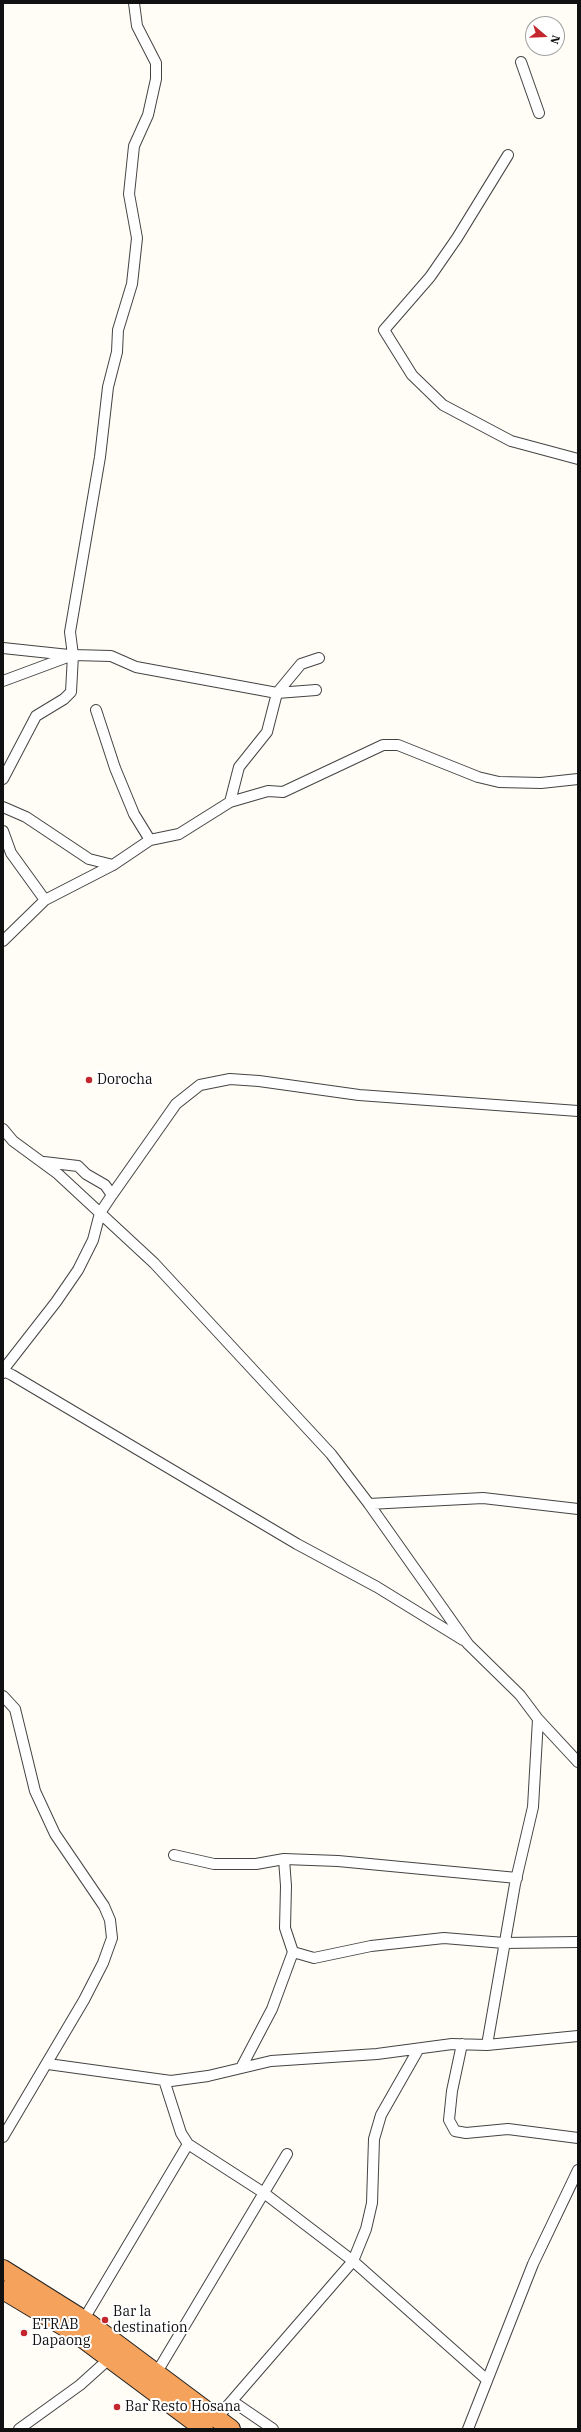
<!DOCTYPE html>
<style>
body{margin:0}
#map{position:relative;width:581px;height:2432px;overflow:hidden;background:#fffdf5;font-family:"IBM Plex Serif",serif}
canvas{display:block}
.frame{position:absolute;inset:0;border:4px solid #111;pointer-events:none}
.north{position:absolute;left:525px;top:16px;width:40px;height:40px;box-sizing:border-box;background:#fff;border:1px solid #a0a0a0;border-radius:50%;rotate:109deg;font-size:11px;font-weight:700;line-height:16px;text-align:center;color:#111}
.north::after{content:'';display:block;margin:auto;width:14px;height:18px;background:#c4262e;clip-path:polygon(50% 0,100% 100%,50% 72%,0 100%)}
</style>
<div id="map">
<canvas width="581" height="2432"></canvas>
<div class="frame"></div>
<div class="north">N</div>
</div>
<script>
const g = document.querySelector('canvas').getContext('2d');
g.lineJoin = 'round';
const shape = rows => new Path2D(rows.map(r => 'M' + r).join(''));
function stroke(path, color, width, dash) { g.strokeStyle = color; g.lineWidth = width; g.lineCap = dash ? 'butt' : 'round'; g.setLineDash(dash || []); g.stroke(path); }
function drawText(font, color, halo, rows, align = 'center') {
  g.font = font + ' "IBM Plex Serif",serif'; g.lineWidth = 4; g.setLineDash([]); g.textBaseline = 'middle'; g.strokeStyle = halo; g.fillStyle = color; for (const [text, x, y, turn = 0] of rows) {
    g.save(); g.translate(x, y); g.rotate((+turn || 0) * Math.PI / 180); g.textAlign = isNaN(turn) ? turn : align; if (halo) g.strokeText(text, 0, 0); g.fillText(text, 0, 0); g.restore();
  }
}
const street = shape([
 [521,62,539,113],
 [508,155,457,238,430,277,384,330,412,375,443,405,511,441,578,459],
 [3,648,69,655],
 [3,681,73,655,111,656,136,667,277,693,316,690],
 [96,710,115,768,134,814,150,840],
 [3,779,36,716,64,699,71,692,73,655,70,632,100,457,108,387,117,352,118,330,132,284,137,238,129,194,134,146,148,115,156,79,156,63,137,26,134,3],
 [230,802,239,767,267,732,277,693,301,664,319,658],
 [3,807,26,817,89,859,113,865],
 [3,831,11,853,45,900],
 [3,941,45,900,113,865,150,840,179,834,230,802,268,791,283,792,383,745,398,745,478,777,499,782,541,783,578,779],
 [3,1129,13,1141,58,1174,154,1263,331,1454,369,1504,468,1644,520,1695,538,1719,578,1762],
 [44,1162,78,1166,86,1174,105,1185,112,1195,176,1104,200,1085,230,1079,259,1081,359,1095,578,1111],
 [3,1370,56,1302,78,1270,93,1240,100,1213,112,1195],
 [3,1373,4,1371,12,1375,297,1544,377,1587,463,1640],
 [369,1504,483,1498,578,1509],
 [3,1696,15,1709,35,1791,55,1834,104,1906,110,1920,112,1938,103,1963,84,2000,3,2137],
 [174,1855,214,1864,256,1864,284,1859,338,1861,517,1878],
 [293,1952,314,1958,371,1946,444,1938,504,1943,578,1942],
 [462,2044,452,2091,449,2120,455,2131,466,2133,508,2129,578,2138],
 [487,2045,515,1884,533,1807,538,1719],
 [48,2064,171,2081,208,2076,271,2061,377,2054,452,2044,487,2045,578,2036],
 [242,2066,272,2009,293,1952,285,1928,286,1886,284,1859],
 [188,2144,264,2193,353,2261,486,2379],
 [84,2319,188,2144,181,2133,164,2080],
 [157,2372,287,2154],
 [232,2401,273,2429],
 [217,2418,353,2261,366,2229,372,2203,374,2139,381,2115,418,2050],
 [19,2429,80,2385,110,2358],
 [468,2429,533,2264,578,2170]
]);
const highway = shape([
 [3,2269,89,2323,231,2429],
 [3,2290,78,2335,204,2429]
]);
stroke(street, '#444', 12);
stroke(highway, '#222', 20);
stroke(street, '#fff', 10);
stroke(highway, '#f5a25d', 18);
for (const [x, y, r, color] of [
 [89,1080,4,"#c4262e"],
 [105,2320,4,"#c4262e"],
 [24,2333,4,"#c4262e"],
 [117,2407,4,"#c4262e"]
]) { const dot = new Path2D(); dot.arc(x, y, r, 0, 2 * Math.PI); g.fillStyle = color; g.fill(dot); stroke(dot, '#fff', 1.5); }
drawText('14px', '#111', '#fff', [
 ["Dorocha",97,1080],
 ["Bar la",113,2312],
 ["destination",113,2328],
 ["ETRAB",32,2325],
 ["Dapaong",32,2341],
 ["Bar Resto Hosana",125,2407]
], 'left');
</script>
